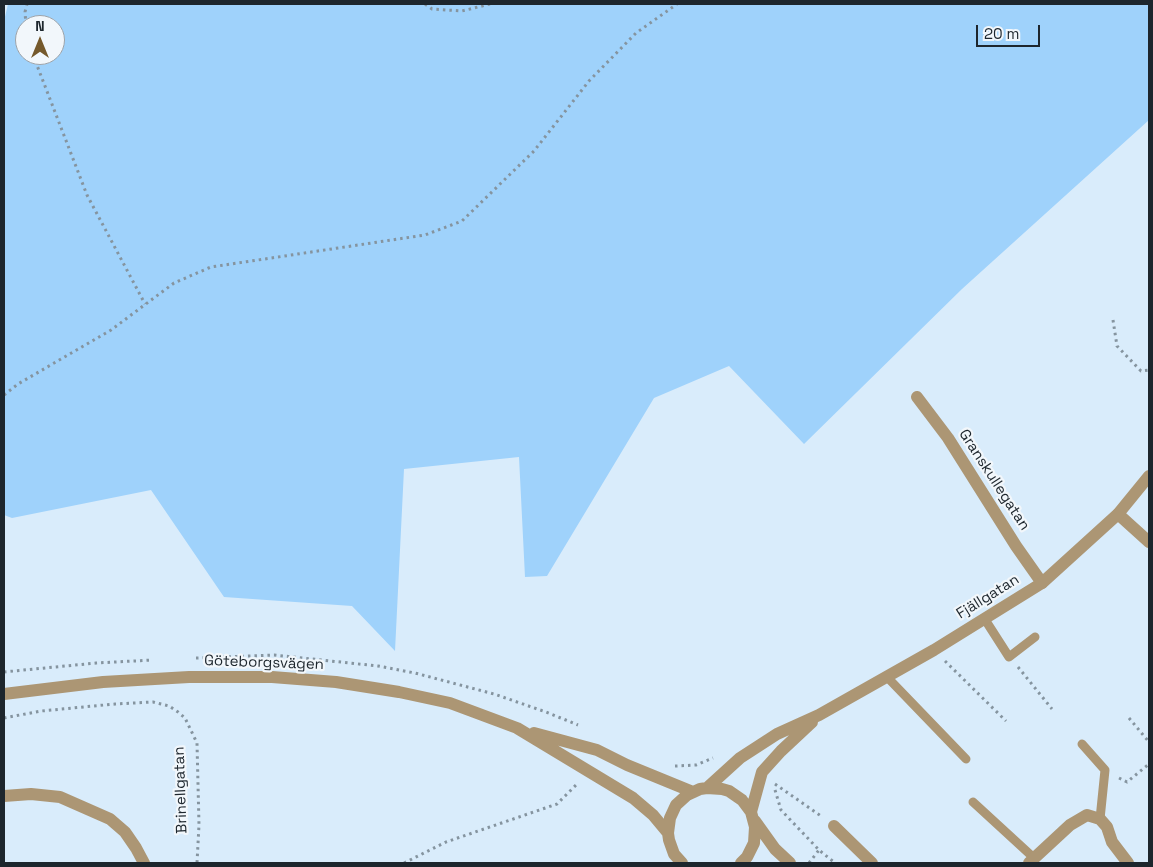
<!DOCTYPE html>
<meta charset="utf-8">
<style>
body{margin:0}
#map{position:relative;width:1153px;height:867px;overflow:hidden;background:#d9ecfb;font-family:"Space Grotesk",sans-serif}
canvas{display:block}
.frame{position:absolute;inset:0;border:5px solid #1d262d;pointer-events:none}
.north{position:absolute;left:15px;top:15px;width:50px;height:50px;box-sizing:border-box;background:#f2f7fb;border:1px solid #9da3a9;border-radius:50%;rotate:0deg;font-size:14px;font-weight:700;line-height:20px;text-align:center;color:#1d262d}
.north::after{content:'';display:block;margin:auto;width:18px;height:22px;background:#75592c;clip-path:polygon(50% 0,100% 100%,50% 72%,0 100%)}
.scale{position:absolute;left:976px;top:25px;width:64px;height:22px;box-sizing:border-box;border:2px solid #1d262d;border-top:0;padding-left:6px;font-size:15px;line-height:18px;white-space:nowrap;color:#1d262d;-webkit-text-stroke:4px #f2f7fb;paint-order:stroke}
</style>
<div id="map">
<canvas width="1153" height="867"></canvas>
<div class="frame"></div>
<div class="north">N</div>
<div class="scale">20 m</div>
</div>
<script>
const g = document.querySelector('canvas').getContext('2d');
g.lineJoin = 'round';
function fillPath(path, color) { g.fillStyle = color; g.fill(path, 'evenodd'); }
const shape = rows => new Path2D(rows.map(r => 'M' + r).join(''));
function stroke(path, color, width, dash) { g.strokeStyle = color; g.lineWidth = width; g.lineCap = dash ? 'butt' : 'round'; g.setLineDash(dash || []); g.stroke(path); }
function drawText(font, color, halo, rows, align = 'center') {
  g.font = font + ' "Space Grotesk",sans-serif'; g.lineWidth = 4.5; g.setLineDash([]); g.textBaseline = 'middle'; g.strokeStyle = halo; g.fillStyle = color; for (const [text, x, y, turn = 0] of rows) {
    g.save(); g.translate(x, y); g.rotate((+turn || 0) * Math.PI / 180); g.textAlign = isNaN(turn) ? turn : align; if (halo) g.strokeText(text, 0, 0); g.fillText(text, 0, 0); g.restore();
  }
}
fillPath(shape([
 [8,4,1149,4,1149,120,962,289,804,444,729,366,654,398,547,576,525,577,519,457,404,469,395,651,352,606,224,597,151,490,12,518,4,515,4,21],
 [25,25,55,25,55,55,25,55]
]), '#9fd2fb');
stroke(shape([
 [425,4,432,9,462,11,490,4],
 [26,25,25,12,27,4],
 [33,55,87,195,145,304],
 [1113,320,1117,346,1141,371,1149,370],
 [4,395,18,384,111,330,174,283,211,267,425,235,462,221,534,151,589,81,636,33,677,4],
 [196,658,274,655,378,666,415,673,494,694,546,712,578,725],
 [945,661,1006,721],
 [1018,667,1052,709],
 [4,672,96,663,153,660],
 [4,718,41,711,115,704,153,702,169,706,178,712,185,718,197,743,199,825,197,863],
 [1129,718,1149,742],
 [675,766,696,765,713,758],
 [1119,778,1127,782,1149,764],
 [775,784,821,816],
 [775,790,781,810,819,850,835,863],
 [404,863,446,842,557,804,578,783],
 [809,863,819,850]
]), '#85949f', 3, [2.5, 4]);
stroke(shape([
 [984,618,1009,657,1035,637],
 [887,677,966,759],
 [1082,744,1105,770,1100,819],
 [973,802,1034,858]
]), '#ac9674', 9);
stroke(shape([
 [917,397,948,438,1016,546,1042,583],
 [1118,514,1149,542],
 [4,796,31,794,60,797,110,819,125,832,136,848,144,863],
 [834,826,872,863],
 [1029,863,1070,825,1087,815,1100,819,1107,827,1112,842,1128,863]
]), '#ac9674', 12);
stroke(shape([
 [4,694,103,682,189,677,272,677,336,682,399,692,450,703,517,728,633,798,653,815,668,833],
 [534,733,597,750,627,765,693,792],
 [707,788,740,758,777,734,819,715,934,650,1042,583,1118,514,1149,476],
 [751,812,762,772,781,751,812,722],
 [755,821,775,849,790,863],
 [682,863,674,854,669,840,668,833,670,818,676,805,687,795,700,789,707,788,722,789,729,791,742,800,751,812,755,827,754,843,747,857,741,863]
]), '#ac9674', 12);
drawText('15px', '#1d262d', '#f2f7fb', [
 ["Granskullegatan",994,480,57],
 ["Fjällgatan",988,597,-32],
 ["Göteborgsvägen",264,663,2],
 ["Brinellgatan",181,790,-92]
]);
</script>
